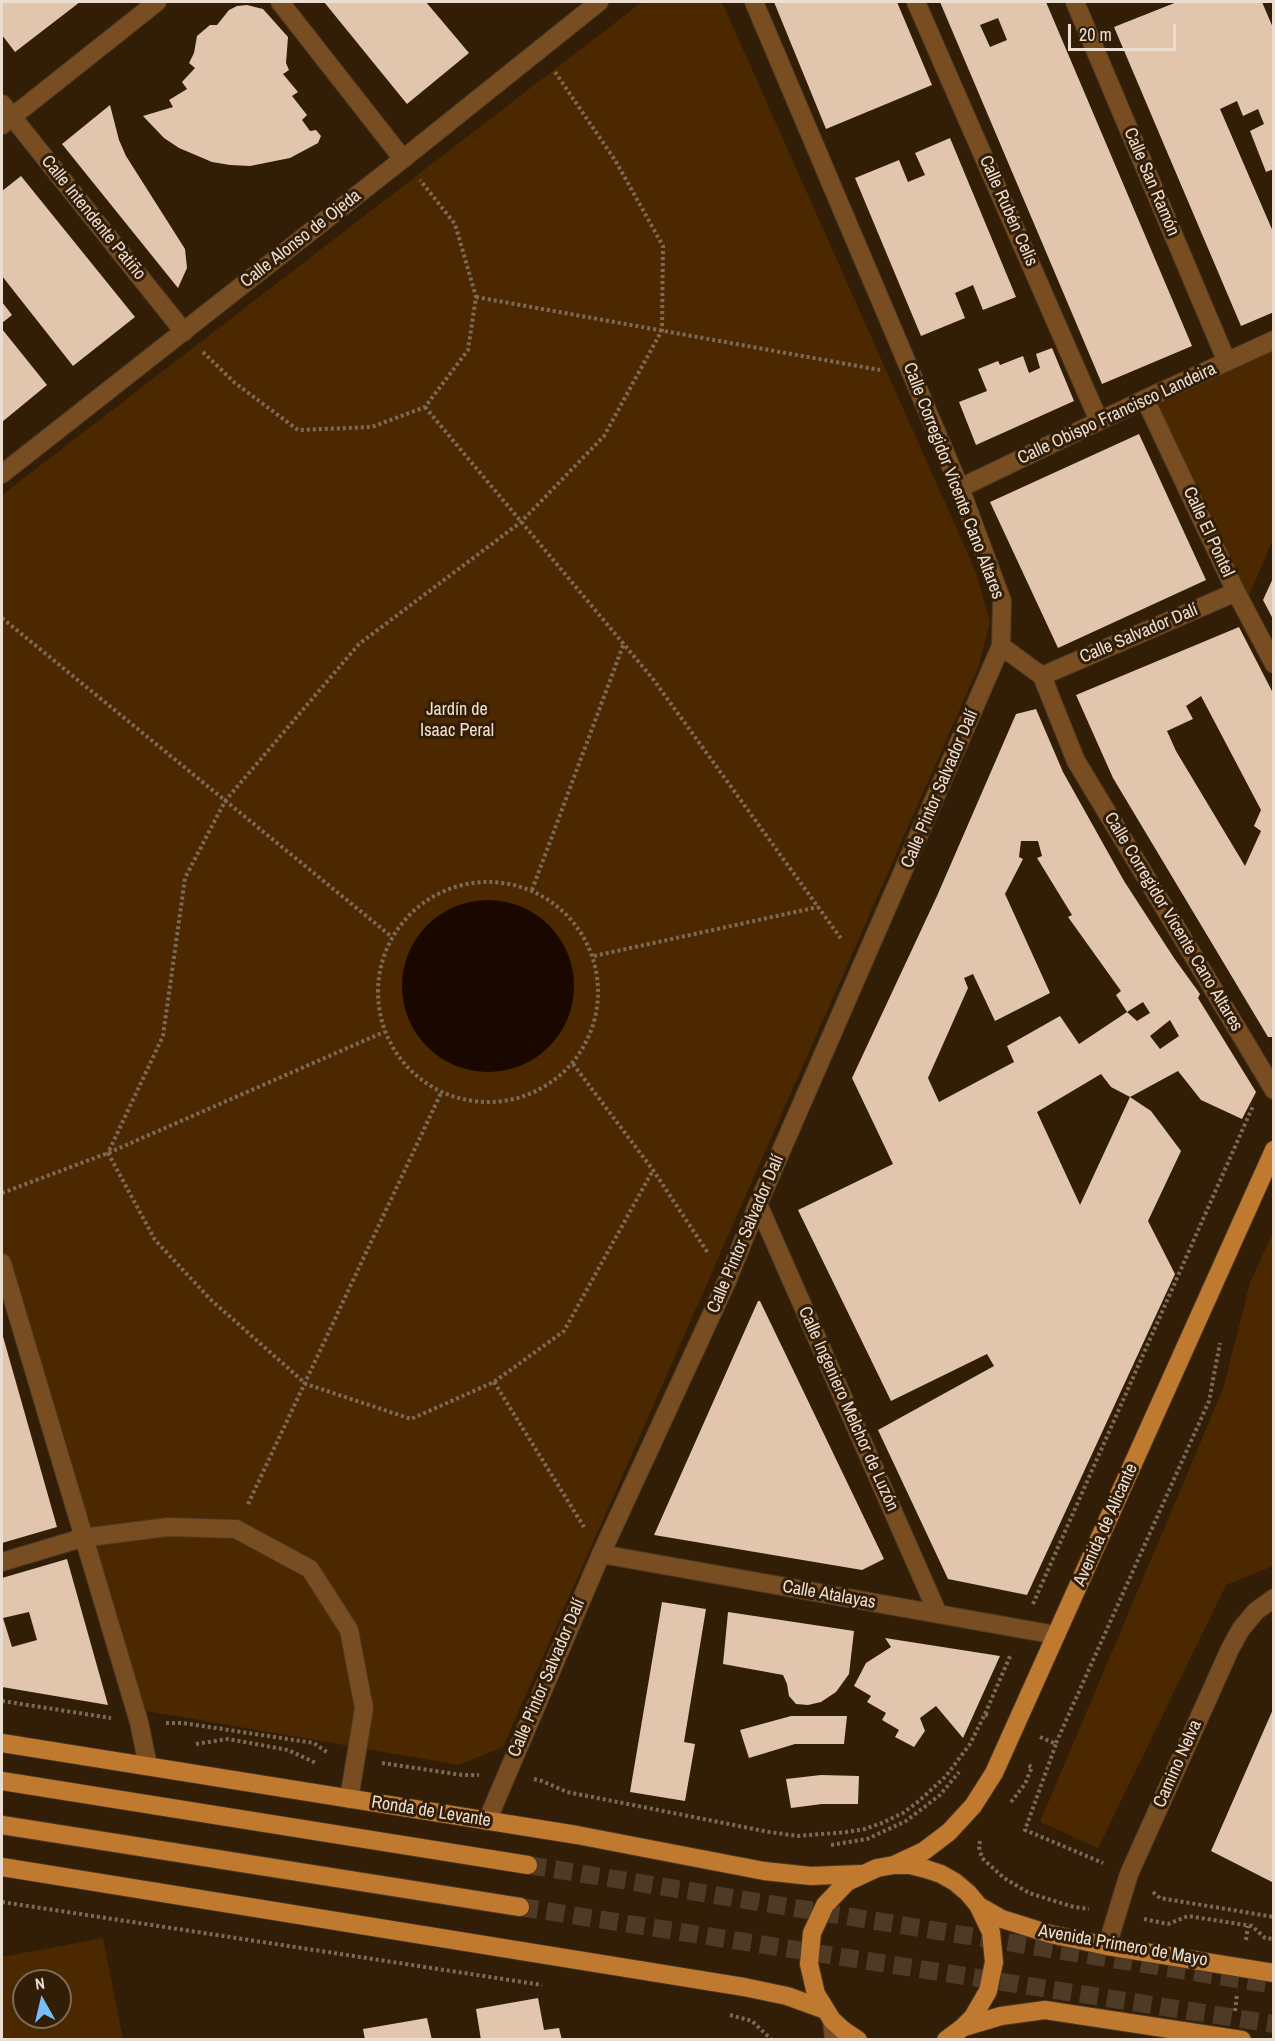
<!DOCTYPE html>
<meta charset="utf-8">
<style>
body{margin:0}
#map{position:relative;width:1275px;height:2041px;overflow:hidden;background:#321d07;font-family:"Archivo Narrow",sans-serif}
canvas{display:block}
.frame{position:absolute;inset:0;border:3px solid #ebddd0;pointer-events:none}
.north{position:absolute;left:12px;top:1969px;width:60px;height:60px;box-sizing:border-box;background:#321d07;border:2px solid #7c6a57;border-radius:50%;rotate:352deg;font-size:16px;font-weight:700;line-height:24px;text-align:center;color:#ebddd0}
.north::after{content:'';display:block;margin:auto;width:21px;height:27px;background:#78bff7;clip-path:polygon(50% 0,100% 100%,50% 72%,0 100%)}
.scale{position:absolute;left:1068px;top:24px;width:108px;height:27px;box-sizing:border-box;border:3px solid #ebddd0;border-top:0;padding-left:8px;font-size:18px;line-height:21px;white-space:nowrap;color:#ebddd0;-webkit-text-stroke:4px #321d07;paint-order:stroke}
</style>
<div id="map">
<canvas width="1275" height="2041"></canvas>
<div class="frame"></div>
<div class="north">N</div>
<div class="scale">20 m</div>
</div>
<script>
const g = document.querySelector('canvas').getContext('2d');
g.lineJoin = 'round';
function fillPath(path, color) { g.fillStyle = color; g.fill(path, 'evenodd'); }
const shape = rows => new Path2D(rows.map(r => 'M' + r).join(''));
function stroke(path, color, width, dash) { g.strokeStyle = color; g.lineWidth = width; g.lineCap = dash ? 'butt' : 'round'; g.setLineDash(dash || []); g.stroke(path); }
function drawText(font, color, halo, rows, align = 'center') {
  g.font = font + ' "Archivo Narrow",sans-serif'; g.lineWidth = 6; g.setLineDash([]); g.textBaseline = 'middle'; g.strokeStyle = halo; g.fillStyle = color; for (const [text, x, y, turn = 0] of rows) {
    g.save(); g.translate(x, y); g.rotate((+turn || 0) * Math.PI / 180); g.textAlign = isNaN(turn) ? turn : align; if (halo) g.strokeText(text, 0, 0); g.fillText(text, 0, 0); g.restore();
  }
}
fillPath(shape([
 [642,2,722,2,976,572,990,622,978,668,503,1747,459,1765,124,1707,2,1291,2,495],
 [1273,340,1273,539,1244,608,1145,399],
 [1273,1232,1273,1566,1226,1585,1098,1848,1040,1822,1223,1389,1250,1283],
 [103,1938,123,2039,2,2039,2,1957],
 [24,1981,60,1981,60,2017,24,2017]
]), '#4b2800');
fillPath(shape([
 '402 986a86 86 0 1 1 172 0a86 86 0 1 1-172 0Z'
]), '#1a0700');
fillPath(shape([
 [2,2,80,2,15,52,2,35],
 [324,2,426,2,469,53,407,104],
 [774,2,897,2,932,85,826,129],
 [940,2,1046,2,1192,346,1102,384],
 [998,18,1007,40,990,47,980,25],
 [1177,2,1262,2,1274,30,1274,169,1266,172,1250,131,1264,124,1258,109,1243,116,1237,101,1220,109,1274,234,1274,312,1241,326,1114,27],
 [247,5,263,9,288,37,286,63,289,70,283,74,298,92,292,96,307,115,302,120,310,131,316,130,321,136,318,143,290,158,250,166,230,165,212,162,179,148,164,138,143,116,173,107,169,100,187,89,182,82,195,68,189,63,194,53,197,36,210,25,217,25,229,10,237,6],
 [110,105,119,140,126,156,185,249,187,268,178,288,62,144],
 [950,138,1016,297,983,310,973,285,955,293,965,318,921,336,855,178,899,160,908,182,925,175,915,153],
 [21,176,135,317,73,366,2,276,2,191],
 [2,302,12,315,2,323],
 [2,329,47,385,2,422],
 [1052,348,1074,401,976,445,959,402,987,391,978,369,998,361,1000,365,1023,356,1029,373,1040,368,1036,354],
 [1139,434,1206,580,1058,648,990,502],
 [1274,576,1274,621,1263,600],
 [1239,627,1274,695,1274,1037,1268,1037,1113,778,1076,695],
 [1201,696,1261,810,1254,826,1261,831,1245,866,1176,751,1167,731,1193,719,1186,706],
 [1036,709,1063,772,1124,881,1174,958,1200,994,1198,998,1256,1092,1242,1119,1201,1100,1178,1071,1130,1097,1111,1087,1101,1074,1037,1112,1080,1205,1130,1097,1151,1111,1181,1151,1148,1221,1175,1274,1027,1595,948,1579,878,1430,994,1366,987,1354,891,1401,798,1210,893,1164,852,1078,937,896,1016,714],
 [1021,841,1038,841,1042,856,1037,858,1072,915,1068,917,1121,991,1116,995,1127,1012,1143,1002,1150,1013,1137,1021,1127,1012,1079,1044,1060,1016,1007,1046,1014,1062,939,1102,928,1078,968,988,964,978,973,974,995,1021,1050,993,1005,894,1023,859,1019,857],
 [1170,1020,1179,1036,1160,1049,1150,1036],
 [758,1301,760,1301,884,1559,862,1570,654,1535],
 [2,1333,57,1527,2,1543],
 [67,1559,108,1705,2,1687,2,1578],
 [29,1612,37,1640,12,1647,3,1618],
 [662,1602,706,1609,684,1742,695,1744,685,1801,630,1792],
 [728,1612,854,1631,849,1674,836,1692,821,1702,808,1705,796,1704,789,1696,787,1684,783,1675,723,1664],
 [885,1638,1000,1656,963,1738,936,1706,920,1718,925,1731,914,1747,895,1737,899,1730,882,1720,886,1713,867,1702,871,1696,854,1686,866,1663,891,1647],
 [1274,1707,1274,1883,1211,1851],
 [791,1716,847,1716,844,1744,795,1744,749,1758,740,1730],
 [821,1775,859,1776,858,1804,822,1804,791,1808,786,1779],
 [538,1998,544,2030,559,2028,562,2040,481,2040,476,2009],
 [427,2018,432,2040,365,2040,363,2029]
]), '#e1c5ac');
stroke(shape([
 [528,1865,1274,1985],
 [520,1907,1274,2024]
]), '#4e3a25', 18, [18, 9]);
const minor = shape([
 [280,2,403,159],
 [916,2,1099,421],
 [1075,2,1227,362],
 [2,104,184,332],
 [2,125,157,2],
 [1145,399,1236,592,1274,664],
 [2,474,403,159,599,2],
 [960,488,1145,399,1274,340],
 [1001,646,1042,676,1076,761,1274,1090],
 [1042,676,1236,592],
 [758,1204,938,1614],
 [2,1263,139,1722,148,1766],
 [601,1554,1056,1635],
 [2,1562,82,1538,168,1527,236,1529,310,1569,349,1630,364,1708,349,1799],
 [487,1821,601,1554,727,1281,758,1204,1001,646,1002,601,960,488,754,2],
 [1107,1946,1129,1874,1230,1649,1241,1629,1256,1611,1274,1598],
 [832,2020,834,2040]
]);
const major = shape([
 [2,1743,577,1835,764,1871,811,1876,861,1874],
 [2,1781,528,1865],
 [2,1825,520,1907],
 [894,1865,924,1851,949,1832,973,1806,994,1773,1274,1150],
 [2,1867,744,1987,787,1996,823,2009],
 [979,1906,1002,1919,1050,1934,1107,1946,1274,1973],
 [964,2027,1001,2016,1045,2010,1242,2040],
 [858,2040,843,2030,832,2020,816,1994,809,1964,812,1933,825,1905,847,1882,877,1868,894,1865,910,1865,926,1869,941,1874,955,1882,968,1893,978,1905,991,1932,994,1962,988,1991,973,2017,962,2028,946,2040]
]);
stroke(minor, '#4c3823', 20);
stroke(major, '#4c3823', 20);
stroke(shape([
 [555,72,615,160,663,246,662,330,604,436,521,522,359,644,225,801,185,878,163,1036,108,1153,155,1240,210,1299,306,1384,411,1419,494,1382,564,1331,653,1170],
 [476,297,880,370],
 [203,352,235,383,298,430,372,427,425,407,468,350,476,297,455,224,420,180],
 [425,407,653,679,842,940],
 [2,618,392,937],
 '378 992a110 110 0 1 1 220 0a110 110 0 1 1-220 0Z',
 [532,890,624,643],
 [594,956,818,907],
 [573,1064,653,1170,708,1253],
 [2,1193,108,1153,384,1032],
 [494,1382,584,1527],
 [248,1504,441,1093],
 [1033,1604,1253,1106],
 [2,1701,111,1718],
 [985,1714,1011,1654],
 [166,1723,183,1723,314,1743,328,1753],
 [1040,1737,1056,1744,1025,1830,1103,1863],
 [1056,1743,1209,1401,1220,1343],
 [196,1744,228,1739,288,1750,316,1763],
 [382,1763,462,1775,479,1775],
 [534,1779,542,1781,567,1792,769,1832,798,1836,847,1832,865,1829,882,1823,903,1813,919,1801,946,1776,970,1744,985,1714,989,1716],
 [1011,1802,1025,1784,1032,1767,1027,1765],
 [980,1841,979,1847,982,1858,1004,1878,1029,1893,1074,1907,1089,1909],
 [831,1845,867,1839,906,1821,940,1795,959,1772],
 [1153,1892,1160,1898,1274,1917],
 [2,1902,542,1985],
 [1144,1919,1168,1924,1188,1916,1252,1926,1265,1938,1274,1939],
 [1246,1940,1248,1926],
 [1235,2011,1237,1995],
 [730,2015,752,2021,772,2040]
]), '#7c6a58', 4, [3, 3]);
stroke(minor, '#774d21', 18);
stroke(major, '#c07a30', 18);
drawText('18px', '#ebddd0', '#321d07', [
 ["Calle San Ramón",1151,182,67],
 ["Calle Rubén Celis",1008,211,66],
 ["Calle Intendente Patiño",93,218,51],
 ["Calle Alonso de Ojeda",301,239,-38],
 ["Calle Obispo Francisco Landeira",1117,414,-25],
 ["Calle Corregidor Vicente Cano Altares",953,481,69],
 ["Calle El Pontel",1208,532,65],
 ["Calle Salvador Dalí",1139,634,-23],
 ["Calle Pintor Salvador Dalí",940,789,-67],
 ["Calle Corregidor Vicente Cano Altares",1173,922,59],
 ["Calle Pintor Salvador Dalí",746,1234,-67],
 ["Calle Ingeniero Melchor de Luzón",848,1409,66],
 ["Avenida de Alicante",1106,1525,-66],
 ["Calle Atalayas",829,1595,10],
 ["Calle Pintor Salvador Dalí",547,1678,-67],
 ["Camino Nelva",1178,1764,-66],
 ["Ronda de Levante",431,1812,9],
 ["Avenida Primero de Mayo",1123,1946,10]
]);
drawText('18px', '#f3e0cf', '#321d07', [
 ["Jardín de",457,710],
 ["Isaac Peral",457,731]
]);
</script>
